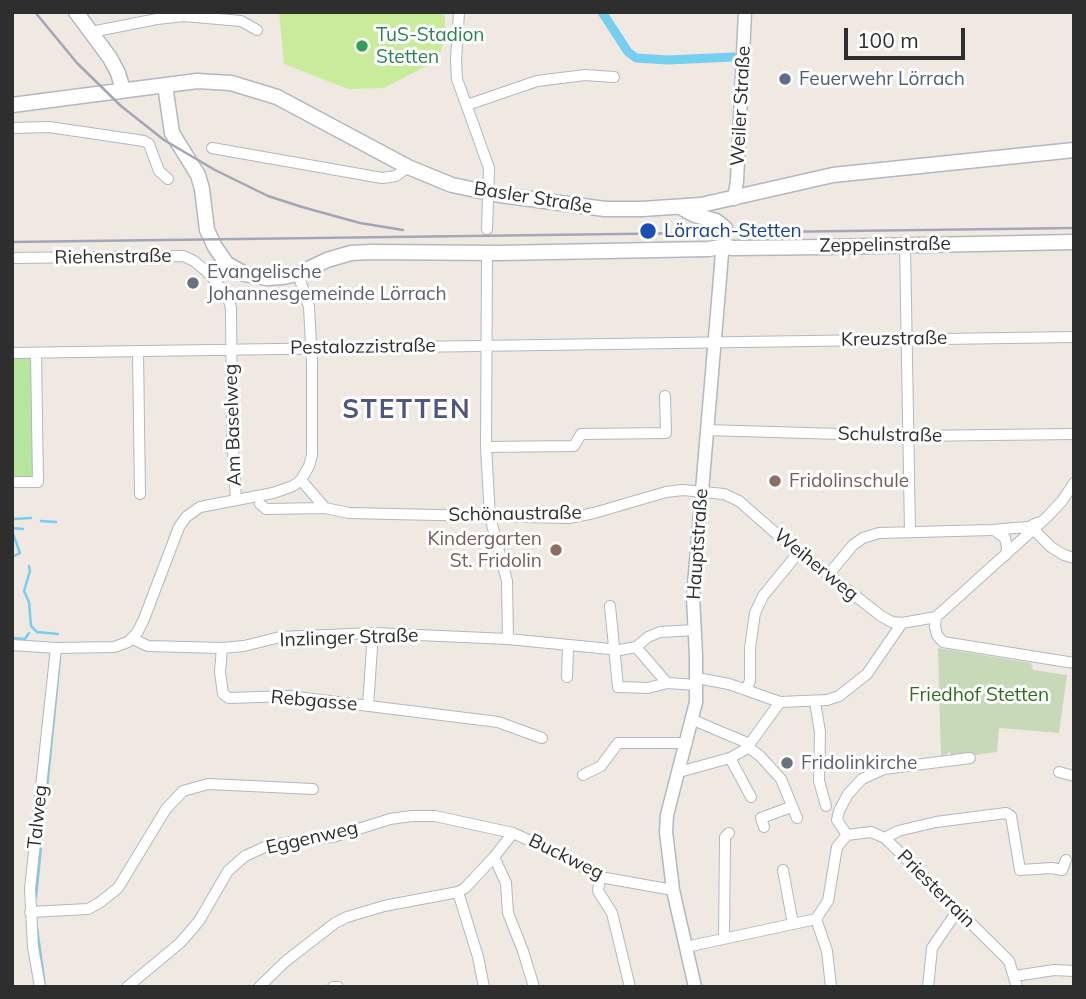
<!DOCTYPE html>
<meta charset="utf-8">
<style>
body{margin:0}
#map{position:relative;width:1086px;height:999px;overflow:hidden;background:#efe9e1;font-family:Mulish,sans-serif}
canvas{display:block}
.frame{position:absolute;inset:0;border:14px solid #2e2e2e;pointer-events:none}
.scale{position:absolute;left:844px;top:28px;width:121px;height:32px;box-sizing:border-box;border:4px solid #2e2e2e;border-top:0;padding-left:9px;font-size:21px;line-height:24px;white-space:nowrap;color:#2e2e2e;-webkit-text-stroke:5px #fff;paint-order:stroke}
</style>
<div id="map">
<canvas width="1086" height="999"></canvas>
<div class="frame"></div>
<div class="scale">100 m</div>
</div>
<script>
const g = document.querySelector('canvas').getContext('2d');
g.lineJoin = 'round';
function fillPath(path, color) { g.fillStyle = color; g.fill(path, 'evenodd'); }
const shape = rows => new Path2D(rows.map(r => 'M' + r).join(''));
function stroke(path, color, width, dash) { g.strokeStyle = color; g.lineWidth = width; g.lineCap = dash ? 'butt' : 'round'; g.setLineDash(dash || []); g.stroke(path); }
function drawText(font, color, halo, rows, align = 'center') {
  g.font = font + ' Mulish,sans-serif'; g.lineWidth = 6; g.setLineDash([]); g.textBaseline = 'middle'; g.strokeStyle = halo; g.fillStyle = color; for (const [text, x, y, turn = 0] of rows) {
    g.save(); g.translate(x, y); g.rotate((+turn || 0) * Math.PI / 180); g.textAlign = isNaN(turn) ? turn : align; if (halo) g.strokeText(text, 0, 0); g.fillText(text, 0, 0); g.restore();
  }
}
fillPath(shape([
 [12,353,36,353,38,482,12,482]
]), '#b6e59e');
fillPath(shape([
 [938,648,1031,663,1033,670,1067,675,1059,733,999,728,997,752,952,758,950,752,941,757]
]), '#c8d9b8');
fillPath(shape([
 [279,12,444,12,446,33,438,60,384,88,348,89,284,64]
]), '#c9ec9a');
stroke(shape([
 [12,519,31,518],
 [41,521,56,522],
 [12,528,23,529],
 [12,531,20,553,12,557],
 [29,566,30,571,24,591,29,602,31,626,37,632,58,634],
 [12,638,25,639,29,633],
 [36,897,60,658],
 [37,928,45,987]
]), '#75cff0', 2.5);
stroke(shape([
 [602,12,628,52,636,58,668,60,733,57]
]), '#75cff0', 9);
const minor = shape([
 [459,12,456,60,457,79,489,168,487,229],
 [91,32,157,19,184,16,241,21,257,30],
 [467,105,537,81,585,75,614,77],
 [12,128,49,127,144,141,149,144,159,171,168,179],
 [212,148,382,178,396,176,408,167],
 [905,245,910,531],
 [487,253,486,447,490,517,507,581,508,639],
 [12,258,183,256,194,261,206,271,227,294,231,308,232,433,236,500],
 [138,352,140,494],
 [12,353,1074,337],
 [706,430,908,436,1074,434],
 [486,447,574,446,581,434,666,433,665,396],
 [301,480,325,508],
 [12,482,38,482,36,353],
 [1074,483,1062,501,1047,517,936,617,935,627,937,635,943,642,1074,663],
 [260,504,266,509,325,508,349,513,569,518,594,513,666,492,683,490,724,494,739,501,779,536,881,616,892,622,902,623,936,617],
 [1033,529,1051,547,1064,555,1074,558],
 [994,530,1005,538,1007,547,1006,555],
 [829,574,853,545,863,538,879,533,992,530,1028,527,1037,523],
 [610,606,618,687,648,688,667,683,697,685],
 [133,639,148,646,222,648,244,646,280,637,373,633,508,639,620,650,636,647,648,637,660,632,695,630],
 [12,645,56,648,114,647,128,642,137,633,144,619,179,527,186,517,200,507,273,493,293,486,301,480,309,466,312,455,312,362,309,307,298,274],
 [636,647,667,683],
 [222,648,220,672,223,694,229,698,289,696,498,722,542,738],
 [567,677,568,646],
 [697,678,729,684,780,702,827,700,839,696,867,674,902,623],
 [746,689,750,681,750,648,755,613,763,596,799,552],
 [815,702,820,732,819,781,826,806],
 [368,706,373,633],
 [693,720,750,744],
 [748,747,760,756,781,779,797,818],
 [730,758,751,797],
 [679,772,730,758,746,749,780,702],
 [1059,772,1074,776],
 [583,775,601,766,618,743,687,743],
 [764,827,761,818,791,807],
 [847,835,871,832,885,838,1009,961,1017,987],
 [847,835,837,820,839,811,848,794,862,779,884,769,970,758],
 [885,838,898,831,936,822,1006,813,1011,816,1020,870,1052,868,1062,870,1066,860],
 [494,857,506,883,508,913,523,951,534,987],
 [783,870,793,924],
 [600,877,598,891,612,913,630,987],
 [458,892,478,957,484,987],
 [30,912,88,909,99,903,118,888,166,809,183,791,208,784,313,789],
 [816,919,827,951,831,987],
 [724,938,725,837,729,833],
 [686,947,816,919,828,901,837,847,847,835],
 [1015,976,1054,970,1074,971],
 [40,987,33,947,30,889,56,648],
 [127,987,180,943,199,921,228,871,245,856,269,845,333,837,390,819,412,816,435,816,513,833],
 [259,987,286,961,335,923,347,917,384,906,458,892,465,888,494,857,513,833,563,856,600,877,673,890],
 [333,987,338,987],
 [928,987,932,948,958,910]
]);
const tertiary = shape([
 [734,199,737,181,745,12],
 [695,987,673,890,666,832,667,815,696,702,696,656,693,597,720,278,722,253,726,246]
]);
const secondary = shape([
 [76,12,110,58,118,73,123,90],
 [165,85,172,133,198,175,202,189,207,230,215,247,227,264,245,274,267,278,283,277,298,274,327,260,351,253,371,252,498,253,709,249,726,246,732,248,825,247,1074,242],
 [12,105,197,81,231,83,277,97,408,167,452,185,500,195,605,209,642,209,701,205,833,175,1074,150],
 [680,207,695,215,716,221,725,228]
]);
stroke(minor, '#b4b7c1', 12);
stroke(tertiary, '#b4b7c1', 15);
stroke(secondary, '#b4b7c1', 17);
stroke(minor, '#fff', 10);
stroke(tertiary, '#fff', 12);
stroke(secondary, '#fff', 14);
stroke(shape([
 [35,12,77,63,121,106,164,140,215,170,268,196,302,207,360,223,403,230],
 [12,242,1074,228]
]), '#a3a6b8', 2.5);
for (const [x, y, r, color] of [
 [362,46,7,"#2e9e5b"],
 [785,79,7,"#5c6f8a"],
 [648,231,9,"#1a4fb4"],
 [193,283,7,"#6b7280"],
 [775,481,7,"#8d6e63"],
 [556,550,7,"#8d6e63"],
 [787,763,7,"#6b7280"]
]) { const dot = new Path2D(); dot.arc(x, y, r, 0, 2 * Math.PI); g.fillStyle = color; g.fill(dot); stroke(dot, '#fff', 2.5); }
drawText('19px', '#27864d', '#fff', [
 ["TuS-Stadion",376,35],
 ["Stetten",376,57]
], 'left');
drawText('19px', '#4e5e75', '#fff', [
 ["Feuerwehr Lörrach",799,79]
], 'left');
drawText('19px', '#2e2e2e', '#fff', [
 ["Weiler Straße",741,106,-87],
 ["Basler Straße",533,198,9],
 ["Zeppelinstraße",885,245,-1],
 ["Riehenstraße",113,257,-1],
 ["Kreuzstraße",894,339,-1],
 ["Pestalozzistraße",363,347,-1],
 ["Am Baselweg",233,425,-92],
 ["Schulstraße",890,435,1],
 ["Schönaustraße",515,514,-1],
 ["Hauptstraße",698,544,-86],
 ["Weiherweg",816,565,39],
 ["Inzlinger Straße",349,638,-2],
 ["Rebgasse",314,701,5],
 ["Talweg",38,817,-84],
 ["Eggenweg",312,838,-13],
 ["Buckweg",566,857,26],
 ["Priesterrain",936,889,45]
]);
drawText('19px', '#164399', '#fff', [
 ["Lörrach-Stetten",664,231]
], 'left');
drawText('19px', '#5b616d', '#fff', [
 ["Evangelische",207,272],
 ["Johannesgemeinde Lörrach",207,294],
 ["Fridolinkirche",801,763]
], 'left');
drawText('19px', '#785e54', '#fff', [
 ["Fridolinschule",789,481],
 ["Kindergarten",542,539,"right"],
 ["St. Fridolin",542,561,"right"]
], 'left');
drawText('19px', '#2c6e1b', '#fff', [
 ["Friedhof Stetten",979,695]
]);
g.letterSpacing = '2px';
drawText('bold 26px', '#4d5680', '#fff', [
 ["STETTEN",407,410]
]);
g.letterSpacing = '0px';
</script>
